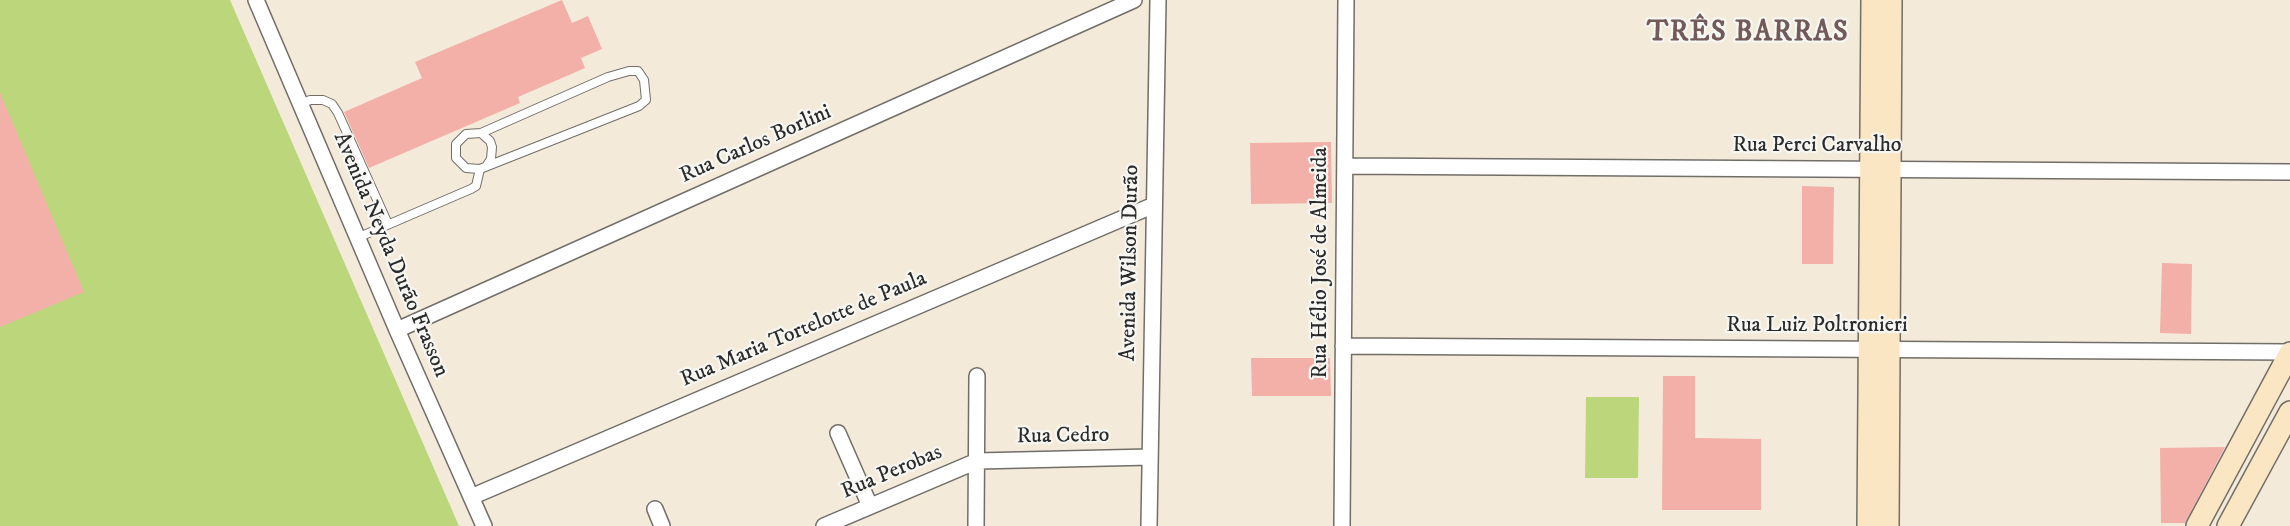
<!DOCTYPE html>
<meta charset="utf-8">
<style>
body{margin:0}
canvas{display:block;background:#f4ead9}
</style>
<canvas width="2290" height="526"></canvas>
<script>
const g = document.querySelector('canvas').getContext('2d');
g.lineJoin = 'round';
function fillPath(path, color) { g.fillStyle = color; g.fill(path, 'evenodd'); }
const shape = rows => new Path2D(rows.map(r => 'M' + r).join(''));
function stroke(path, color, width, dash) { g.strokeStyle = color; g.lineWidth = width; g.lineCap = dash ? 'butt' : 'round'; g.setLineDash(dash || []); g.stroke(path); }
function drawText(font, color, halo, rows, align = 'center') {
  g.font = font + ' "IM FELL DW Pica",serif'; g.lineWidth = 4.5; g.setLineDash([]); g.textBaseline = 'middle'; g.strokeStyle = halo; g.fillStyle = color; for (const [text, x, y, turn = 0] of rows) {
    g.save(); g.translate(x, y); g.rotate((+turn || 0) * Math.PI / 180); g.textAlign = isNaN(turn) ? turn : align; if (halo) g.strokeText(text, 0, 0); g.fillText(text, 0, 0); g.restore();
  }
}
fillPath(shape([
 [0,0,230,0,459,526,0,526],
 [1586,397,1639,397,1638,478,1585,478]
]), '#bcd67c');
fillPath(shape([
 [562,0,572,23,588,16,602,49,581,58,585,68,518,97,520,103,369,168,344,112,422,78,415,62],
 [0,93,84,292,0,327],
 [1331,142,1332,203,1251,204,1250,143],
 [1802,186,1834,187,1833,264,1802,264],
 [2162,263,2192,264,2191,334,2160,333],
 [1251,358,1330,358,1331,396,1252,396],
 [1663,376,1695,376,1695,438,1761,439,1761,510,1662,510],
 [2225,447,2185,523,2161,523,2160,448]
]), '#f2b0a8');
const lane = shape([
 [629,71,638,71,644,80,646,100,639,106,480,169,466,168,456,158,456,144,466,134,481,133,608,77,629,71],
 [301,104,310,100,323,100,332,104,338,113,388,224],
 [481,133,490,141,492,147,491,159,487,165],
 [357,238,471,189,476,186,480,169]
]);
const street = shape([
 [256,0,397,330,484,526],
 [1345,166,2290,172],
 [397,330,1134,0],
 [1343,346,2290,352],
 [838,433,870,506],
 [471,497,1154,205],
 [655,509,662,526],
 [824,526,977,461,1150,457],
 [976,526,977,376],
 [1149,526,1158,0],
 [1342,526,1346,0]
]);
const secondary = shape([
 [1868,526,1872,0],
 [1888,526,1891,0],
 [2197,526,2290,353],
 [2228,526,2290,412]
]);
stroke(lane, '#716e68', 10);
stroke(street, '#716e68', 18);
stroke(secondary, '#716e68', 24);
stroke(lane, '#fff', 8);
stroke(street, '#fff', 15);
stroke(secondary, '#fbe6c4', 21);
drawText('22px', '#2b2b2b', '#f6f6f2', [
 ["Rua Carlos Borlini",756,145,-24],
 ["Rua Perci Carvalho",1817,146],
 ["Avenida Neyda Durão Frasson",390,255,67],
 ["Avenida Wilson Durão",1131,263,-89],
 ["Rua Hélio José de Almeida",1321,263,-90],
 ["Rua Luiz Poltronieri",1817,326],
 ["Rua Maria Tortelotte de Paula",804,330,-23],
 ["Rua Cedro",1063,437,-1],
 ["Rua Perobas",892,473,-23]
]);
g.letterSpacing = '1.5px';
drawText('bold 28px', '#715a57', '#f6f6f2', [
 ["TRÊS BARRAS",1748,34]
]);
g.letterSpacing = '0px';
</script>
